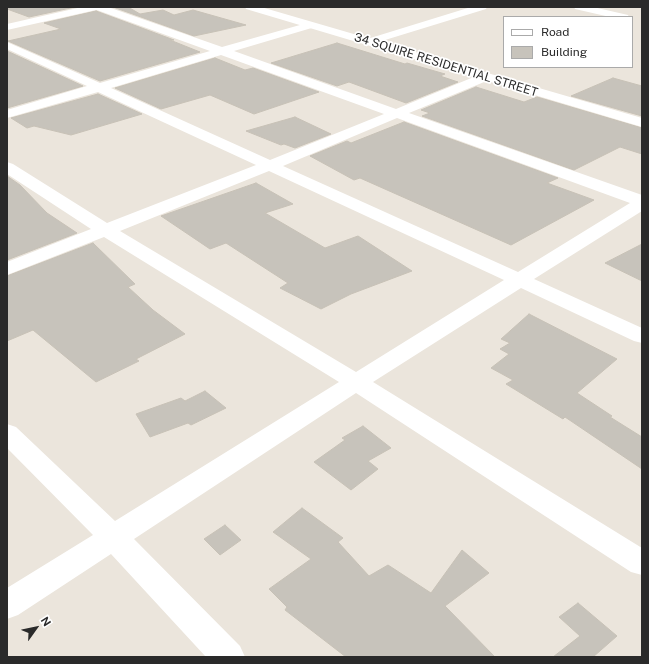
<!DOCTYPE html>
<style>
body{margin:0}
#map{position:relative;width:649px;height:664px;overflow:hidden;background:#ebe5dc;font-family:"Public Sans",sans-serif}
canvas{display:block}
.frame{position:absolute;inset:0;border:8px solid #2a2a2a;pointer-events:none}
.legend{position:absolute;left:503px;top:16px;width:130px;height:52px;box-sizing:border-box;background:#fff;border:1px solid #aaa;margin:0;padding:5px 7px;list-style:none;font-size:12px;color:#2a2a2a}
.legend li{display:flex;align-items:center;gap:8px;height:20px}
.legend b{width:20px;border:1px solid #aaa}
.north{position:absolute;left:16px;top:608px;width:40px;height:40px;-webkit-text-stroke:3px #fff;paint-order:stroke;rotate:57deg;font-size:11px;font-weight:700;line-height:16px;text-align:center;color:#2a2a2a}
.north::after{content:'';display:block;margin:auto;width:14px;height:18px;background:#2a2a2a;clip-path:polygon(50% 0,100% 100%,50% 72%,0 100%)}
</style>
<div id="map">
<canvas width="649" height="664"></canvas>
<div class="frame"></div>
<ul class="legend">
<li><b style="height:5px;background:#fff"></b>Road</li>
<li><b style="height:11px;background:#c7c3bb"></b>Building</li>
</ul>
<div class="north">N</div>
</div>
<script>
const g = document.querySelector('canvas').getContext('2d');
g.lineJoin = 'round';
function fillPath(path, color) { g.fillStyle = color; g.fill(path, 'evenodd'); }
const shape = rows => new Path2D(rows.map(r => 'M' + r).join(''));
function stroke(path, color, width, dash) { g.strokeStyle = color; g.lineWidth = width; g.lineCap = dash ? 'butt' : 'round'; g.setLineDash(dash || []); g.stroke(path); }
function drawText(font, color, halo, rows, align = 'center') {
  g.font = font + ' "Public Sans",sans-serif'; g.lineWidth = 3.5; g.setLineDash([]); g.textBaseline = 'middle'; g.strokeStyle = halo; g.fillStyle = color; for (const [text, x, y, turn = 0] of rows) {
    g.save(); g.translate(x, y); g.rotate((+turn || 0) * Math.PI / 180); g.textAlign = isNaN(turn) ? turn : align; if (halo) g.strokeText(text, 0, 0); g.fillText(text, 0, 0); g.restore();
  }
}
const building = shape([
 [8,7,75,7,29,17,7,9,8,7],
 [113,7,128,7,140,14,163,10,174,15,193,10,246,25,194,36,113,7],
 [96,11,174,40,170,40,200,52,100,81,8,41,61,29,44,23,96,11],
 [337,43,405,64,407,63,445,74,440,76,458,82,406,103,349,82,337,86,271,63,337,43],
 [7,51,83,86,7,108,7,51],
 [215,58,245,70,253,68,319,92,254,114,210,95,161,109,115,88,215,58],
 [613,78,642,86,642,116,571,96,613,78],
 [476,87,524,102,537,97,642,128,642,154,620,147,574,170,422,116,430,113,421,110,476,87],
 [98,94,142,114,71,135,34,126,27,128,11,118,98,94],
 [295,117,331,134,295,148,284,144,281,145,246,131,295,117],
 [404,122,558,178,547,183,594,200,511,245,360,178,354,180,310,156,347,141,351,143,404,122],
 [7,176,20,185,47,213,77,233,7,260,7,176],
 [256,183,293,204,265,213,325,248,358,236,412,271,351,294,321,309,280,288,288,283,226,243,210,249,161,216,256,183],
 [93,243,135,284,128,287,153,310,185,334,136,359,139,361,96,382,33,330,7,341,7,276,93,243],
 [642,244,642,281,605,263,642,244],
 [529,314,617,359,577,393,612,416,610,417,642,437,642,469,565,417,563,419,506,384,513,380,491,368,509,354,500,349,510,343,501,339,529,314],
 [205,391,226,408,191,425,188,423,150,437,136,414,181,398,185,401,205,391],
 [363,426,391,448,368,461,378,469,351,490,314,462,345,440,342,438,363,426],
 [302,508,343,538,338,542,369,576,388,565,431,593,462,550,489,573,445,606,495,657,346,657,285,610,287,607,269,589,311,559,273,532,302,508],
 [225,525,241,540,220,555,204,539,225,525],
 [578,603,617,636,593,657,553,657,580,636,559,617,578,603]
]);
fillPath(building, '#c7c3bb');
stroke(building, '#c7c1b6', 1);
fillPath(shape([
 [93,7,108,7,222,47,307,23,315,23,316,25,315,27,234,51,396,109,481,74,489,74,491,77,489,80,409,113,642,195,642,211,534,279,642,328,642,343,634,341,521,288,373,382,642,548,642,575,631,572,356,393,134,539,240,646,245,657,206,657,111,554,18,615,7,619,7,588,93,535,7,448,7,424,16,427,115,521,339,382,104,237,7,275,7,262,91,229,7,174,7,162,13,164,107,223,256,165,98,92,7,118,7,110,87,86,7,49,7,42,100,83,210,51,94,9,93,7],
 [221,55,384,114,270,160,111,88,221,55],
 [397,118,630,203,518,272,283,166,397,118],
 [269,171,504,280,356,372,120,231,269,171],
 [471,7,487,7,486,9,372,44,364,44,362,42,364,40,471,7],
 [574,7,593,7,628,15,629,17,610,17,575,9,574,7]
]), '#fff');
fillPath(shape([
 [82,7,101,7,96,10,7,30,7,24,82,7],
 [245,7,261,7,642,118,642,127,246,9,245,7]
]), '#fff');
drawText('12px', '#2a2a2a', '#fff', [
 ["34 SQUIRE RESIDENTIAL STREET",446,65,17]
]);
</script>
